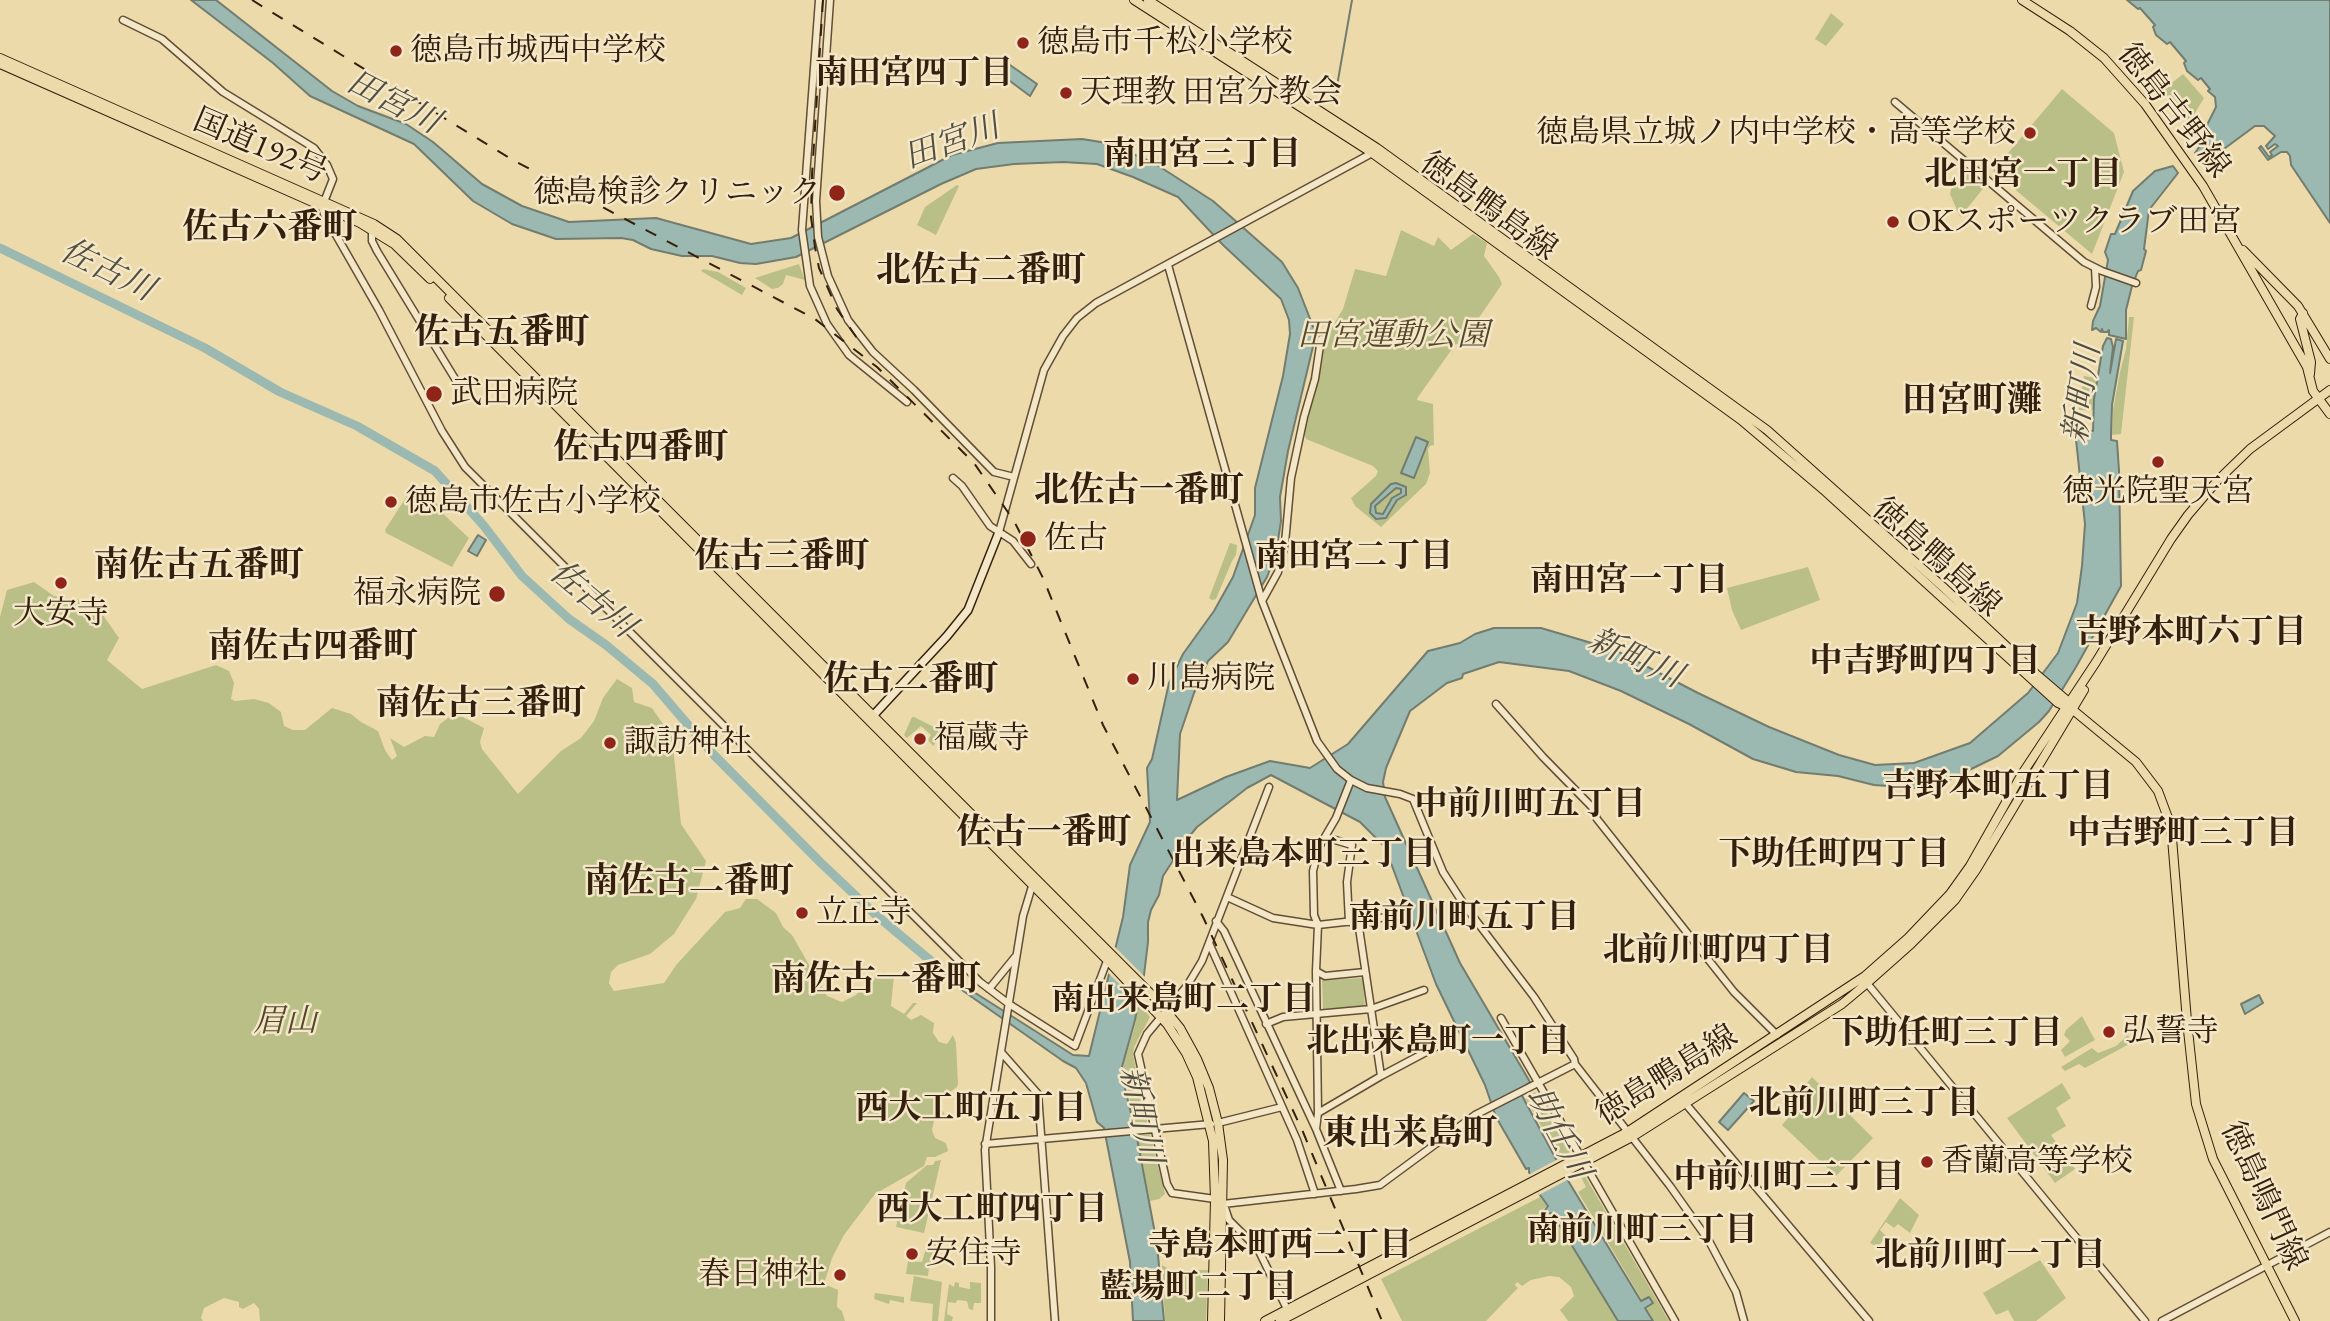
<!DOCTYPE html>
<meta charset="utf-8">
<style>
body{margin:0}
canvas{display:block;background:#eddaab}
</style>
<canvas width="2330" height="1321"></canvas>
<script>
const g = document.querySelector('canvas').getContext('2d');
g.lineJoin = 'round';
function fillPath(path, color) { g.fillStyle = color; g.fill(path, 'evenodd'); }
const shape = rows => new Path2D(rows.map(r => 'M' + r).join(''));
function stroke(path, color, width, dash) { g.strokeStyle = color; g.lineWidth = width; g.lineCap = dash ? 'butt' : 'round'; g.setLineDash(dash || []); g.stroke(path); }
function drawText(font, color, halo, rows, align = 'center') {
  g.font = font + ' "EB Garamond","Noto Serif JP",serif'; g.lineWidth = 5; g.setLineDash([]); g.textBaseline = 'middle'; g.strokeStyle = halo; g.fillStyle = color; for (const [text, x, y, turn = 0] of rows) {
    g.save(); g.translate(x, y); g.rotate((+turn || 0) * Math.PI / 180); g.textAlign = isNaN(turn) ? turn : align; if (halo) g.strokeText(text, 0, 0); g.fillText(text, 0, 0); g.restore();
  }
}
fillPath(shape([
 [1831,13,1844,24,1826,46,1815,39],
 [2183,74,2204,98,2189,123,2163,90],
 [2062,89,2114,133,2124,172,2092,254,1993,171],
 [1967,170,1971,170,1987,184,1960,217,1950,194,1951,189],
 [957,185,959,186,936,235,917,225,925,207],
 [1401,230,1434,246,1438,237,1451,250,1473,234,1487,243,1484,256,1499,277,1502,284,1463,341,1455,345,1418,397,1417,400,1433,404,1434,445,1430,446,1428,449,1430,473,1426,484,1381,527,1355,506,1351,498,1376,476,1378,471,1373,466,1306,439,1304,432,1319,380,1326,337,1343,309,1355,269,1386,276],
 [799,264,805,280,786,275,783,284,778,288,772,289,755,278],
 [703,269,718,272,746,288,742,295,701,271],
 [2129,317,2134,317,2121,434,2112,435,2113,410,2120,372,2126,349],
 [2084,376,2097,378,2093,410,2079,410,2078,396,2081,396],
 [412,488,439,505,437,508,469,538,452,567,386,533,385,530],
 [1230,543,1237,545,1236,555,1232,561,1216,599,1212,600,1209,598],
 [1808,567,1820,600,1741,630,1732,610,1727,588],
 [34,582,54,596,94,602,119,638,107,660,142,689,216,665,229,671,234,683,231,699,235,701,254,699,269,703,281,712,284,726,293,730,305,730,332,708,351,714,361,722,378,731,385,750,392,760,397,756,390,738,404,747,425,736,434,737,440,724,455,713,484,728,480,742,482,749,518,794,561,751,581,738,594,721,603,698,617,679,632,688,634,702,652,708,672,737,681,824,706,861,696,899,674,934,650,954,618,965,611,972,609,983,614,991,664,983,677,964,725,912,740,908,746,899,757,899,776,913,783,927,792,935,827,996,842,1002,856,995,866,983,884,972,894,976,891,1006,904,1014,913,1003,917,1003,906,1016,911,1020,921,1015,934,1023,933,1033,939,1042,947,1044,953,1035,956,1043,958,1084,957,1087,936,1102,946,1116,935,1116,932,1130,935,1138,946,1143,948,1151,935,1157,927,1157,924,1166,875,1194,844,1235,832,1258,824,1284,838,1290,837,1307,842,1311,845,1321,260,1321,259,1309,254,1303,243,1309,239,1307,239,1302,224,1298,204,1308,201,1318,203,1321,0,1321,0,617,7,590],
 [912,717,914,717,934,727,936,726,944,732,933,746,928,740,931,735,921,726,907,738,904,735],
 [1363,978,1365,1007,1323,1009,1322,980],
 [1139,1004,1150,1017,1134,1047,1133,1055,1147,1121,1146,1124,1135,1126,1123,1067,1135,1025],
 [2082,1016,2095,1040,2065,1057,2061,1050,2070,1041,2064,1035,2066,1030],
 [2128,1035,2131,1043,2085,1068,2079,1064,2065,1071,2061,1067,2092,1048,2098,1053,2116,1046],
 [1812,1077,1873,1138,1836,1176,1782,1125,1799,1105,1793,1100],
 [2062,1083,2071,1098,2056,1108,2066,1126,2051,1135,2075,1169,2055,1183,2007,1118],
 [1535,1092,1570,1152,1559,1157,1525,1098],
 [1150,1134,1165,1194,1159,1199,1150,1201,1137,1136],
 [941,1160,924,1233,896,1227,906,1183,927,1165,933,1165,935,1161],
 [1583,1173,1599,1200,1669,1321,1654,1321,1646,1308,1654,1303,1649,1296,1642,1300,1578,1192,1586,1187,1580,1175],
 [1540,1197,1547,1206,1543,1209,1547,1215,1552,1214,1617,1321,1568,1321,1560,1310,1574,1296,1571,1287,1559,1277,1549,1276,1531,1280,1522,1286,1517,1282,1515,1285,1518,1288,1486,1321,1402,1321,1381,1279],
 [1900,1198,1919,1215,1910,1233,1898,1224,1894,1228,1886,1222,1880,1230,1886,1236,1878,1247,1870,1243],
 [928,1241,940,1245,937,1266,929,1267,928,1276,906,1274,908,1261,922,1262],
 [2040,1260,2066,1298,2036,1321,2014,1321,2008,1310,1996,1315,1983,1293],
 [1162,1265,1171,1270,1208,1270,1206,1321,1165,1321],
 [914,1276,942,1282,938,1321,932,1321,933,1304,910,1301],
 [955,1282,959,1283,959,1287,970,1289,970,1282,981,1283,981,1303,974,1303,973,1310,969,1309,967,1301,957,1300,956,1303,948,1302,947,1314,953,1317,952,1321,944,1321,949,1284,954,1287],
 [875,1293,904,1297,904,1303,890,1300,889,1304,874,1299]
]), '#babf88');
const water = shape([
 [191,0,216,0,332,91,358,106,406,124,433,142,482,184,522,206,569,222,656,218,751,244,791,238,952,155,998,143,1082,139,1107,143,1154,163,1213,201,1282,262,1298,288,1316,334,1288,451,1280,497,1281,521,1276,553,1267,577,1228,642,1208,661,1194,693,1180,734,1177,800,1226,777,1270,761,1310,768,1348,744,1428,651,1460,643,1475,634,1494,628,1541,628,1615,650,1698,693,1769,727,1839,755,1875,765,1914,763,1970,743,2028,693,2058,653,2077,603,2082,566,2085,524,2075,430,2093,431,2094,399,2103,346,2107,338,2111,339,2113,347,2110,373,2116,339,2123,341,2112,405,2111,435,2111,440,2117,441,2119,471,2121,586,2076,667,2049,711,2039,722,1998,756,1930,789,1874,785,1838,776,1796,772,1753,759,1689,724,1621,691,1569,671,1499,662,1463,674,1462,678,1447,683,1410,711,1386,768,1383,782,1385,797,1460,963,1530,1082,1519,1090,1564,1174,1641,1301,1649,1297,1653,1303,1645,1308,1653,1321,1618,1321,1552,1213,1548,1214,1545,1210,1548,1206,1540,1195,1529,1172,1529,1168,1526,1169,1496,1117,1485,1085,1436,984,1385,847,1360,822,1271,775,1247,788,1197,827,1187,839,1163,876,1159,895,1151,910,1148,922,1148,942,1144,975,1135,1020,1122,1067,1123,1080,1137,1138,1157,1244,1164,1321,1133,1321,1130,1262,1104,1128,1097,1122,1086,1083,1076,1068,1063,1061,949,981,916,952,924,954,958,982,1073,1055,1089,1056,1123,917,1130,865,1150,822,1147,768,1152,759,1169,683,1183,654,1214,611,1233,577,1255,515,1255,488,1283,376,1290,334,1289,320,1281,299,1223,245,1178,197,1133,177,1097,164,1063,162,1014,164,976,169,941,184,796,257,756,264,740,263,712,256,682,256,651,249,633,240,621,238,556,239,512,224,473,201,414,144,310,96,273,63,191,0],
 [2127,0,2330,0,2330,223,2291,165,2290,156,2287,152,2281,152,2268,160,2259,148,2261,146,2269,157,2272,155,2270,152,2278,146,2275,144,2268,149,2266,146,2275,136,2264,126,2255,126,2213,157,2211,155,2199,158,2195,153,2202,143,2200,139,2216,107,2215,97,2208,91,2210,89,2201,78,2198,80,2187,71,2184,63,2186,61,2170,42,2167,44,2156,35,2153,27,2155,25,2140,8,2138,9,2127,0],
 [1010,65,1037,84,1030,96,1002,75,1010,65],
 [2173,166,2178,173,2149,210,2144,249,2146,251,2141,270,2138,271,2132,286,2126,310,2126,339,2109,335,2109,330,2107,332,2103,332,2102,329,2101,332,2096,328,2092,330,2093,321,2100,306,2108,260,2105,252,2111,234,2115,234,2133,191,2155,171,2173,166],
 [1416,437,1428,442,1414,478,1401,473,1416,437],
 [1396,483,1406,487,1406,495,1397,500,1386,518,1376,519,1370,513,1371,504,1391,484,1396,483],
 [1396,488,1401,489,1401,493,1392,498,1383,514,1376,513,1375,506,1396,488],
 [478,535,486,540,477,556,468,551,478,535],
 [2259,995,2263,1003,2245,1014,2241,1004,2259,995],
 [1744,1093,1754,1101,1728,1130,1719,1122,1744,1093]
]);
fillPath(water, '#9bb9b1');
stroke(water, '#727c6f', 2);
fillPath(shape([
 [1114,946,1147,979,1139,1003,1107,972],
 [1560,1158,1571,1178,1539,1195,1528,1175]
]), '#eddaab');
stroke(shape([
 [1334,103,1352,0]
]), '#727c6f', 2);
stroke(shape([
 [0,248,205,348,280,392,357,426,435,471,484,526,522,576,569,619,606,645,653,684,713,754,820,862,876,915,931,961]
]), '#9bb9b1', 9);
const tertiary = shape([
 [819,0,802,230,810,286,827,324,849,355,907,402],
 [830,0,816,201,818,237,828,276,848,320,873,352,914,390,994,472,1014,477],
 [123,20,162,39,223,92,314,148,327,165,333,179,322,207,324,214,379,310,442,431,465,467,980,982,1009,1004,1075,1046,1107,961],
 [1895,102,2084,262,2102,271,2136,283],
 [372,230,372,241,377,251,457,382],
 [1168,265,1262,601,1317,741,1337,769,1351,780,1367,788,1400,794,1413,799,1443,872,1465,906,1534,997,1574,1059,1575,1064,1670,1186,1709,1241,1736,1292,1744,1321],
 [2091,306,2096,287,2095,268],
 [953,478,962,486,990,526,1013,541,1031,564],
 [999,532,1044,370,1063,336,1077,318,1096,303,1374,152],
 [1262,601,1278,572,1285,543,1291,478,1304,417,1315,379,1321,339],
 [1496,704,1543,757,1592,807,1597,819,1734,992,1777,1035],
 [1269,787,1202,961,1187,986,1147,1034,1138,1054,1167,1184,1172,1193,1215,1199,1223,1204,1356,1189,1380,1185,1475,1115,1575,1064],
 [1325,837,1352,845,1347,882,1349,922],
 [1227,897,1273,918,1318,925,1398,916],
 [1216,921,1224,931,1316,1129],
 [1358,921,1381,1076],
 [1209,943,1297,1140,1315,1194],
 [1316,971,1325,976,1365,972],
 [1866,982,2145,1321],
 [989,989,1015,957],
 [1501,1018,1675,1321],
 [1266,1024,1283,1017,1371,1009,1424,990],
 [1001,1052,1038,1094,1055,1321],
 [1685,1103,1869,1321],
 [1318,1113,1381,1076,1443,1043],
 [1218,1123,1282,1107],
 [985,1144,1211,1124],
 [1341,1191,1316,1129,1318,1113,1316,971,1318,925,1314,915,1313,871,1319,847,1336,818,1351,780],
 [1224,1205,1229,1220,1258,1249,1287,1309],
 [991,1321,991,1267,985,1150,1023,916,1033,883],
 [2162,1321,2330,1232]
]);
const secondary = shape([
 [870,719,947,636,968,610,999,532]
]);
const primary = shape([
 [1134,0,1372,153,1741,420,1826,492,2058,703,2073,710,2136,762,2158,791,2171,826,2187,1021,2196,1104,2213,1159,2295,1321],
 [1148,0,1377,148,1767,430,1943,587,2036,674,2070,703,2072,708],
 [2022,0,2070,31,2104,58,2145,104,2203,186,2307,367,2313,391,2330,414],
 [2243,250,2298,306,2330,359],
 [2303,313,2300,319,2311,362,2310,374],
 [1265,1321,1627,1132,1865,976,1908,938,1950,894,1970,866,2022,774,2096,662,2171,539,2188,515,2218,480,2250,449,2330,390],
 [1280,1321,1632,1137,1842,1004,1866,984,1911,944,1955,900,1976,870,2084,690]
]);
const trunk = shape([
 [0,58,374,224,397,239,1159,1002,1180,1028,1197,1059,1209,1088,1218,1123,1223,1160,1220,1321],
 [0,64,360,223,394,244,430,279],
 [449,298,1110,963,1167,1024,1186,1053,1197,1077,1213,1141,1215,1199,1212,1321]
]);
stroke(tertiary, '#624e34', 9);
stroke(secondary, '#34200c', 10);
stroke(primary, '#34200c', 10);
stroke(trunk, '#34200c', 10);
stroke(tertiary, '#f3e7c8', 6);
stroke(secondary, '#f3e7c8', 7);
stroke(primary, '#eddaab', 8);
stroke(trunk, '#eddaab', 8);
stroke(shape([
 [252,0,511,159,815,319,877,367,974,463,1014,521,1043,578,1103,725,1203,917,1303,1132,1382,1321],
 [823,0,812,175,811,217,815,247,819,268,837,309,863,347]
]), '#34200c', 2, [12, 12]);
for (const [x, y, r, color] of [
 [1023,43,7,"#8f2418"],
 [396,51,7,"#8f2418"],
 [1066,93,7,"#8f2418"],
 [2030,133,7,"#8f2418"],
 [837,193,9,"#8f2418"],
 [1893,222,7,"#8f2418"],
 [434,394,9,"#8f2418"],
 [2158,462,7,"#8f2418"],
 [391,502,7,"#8f2418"],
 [1028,539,9,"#8f2418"],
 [61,583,7,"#8f2418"],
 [497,594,9,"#8f2418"],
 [1133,679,7,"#8f2418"],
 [920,739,7,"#8f2418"],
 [610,743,7,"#8f2418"],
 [802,913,7,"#8f2418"],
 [2109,1032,7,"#8f2418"],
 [1927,1162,7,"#8f2418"],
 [912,1254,7,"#8f2418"],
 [840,1275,7,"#8f2418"]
]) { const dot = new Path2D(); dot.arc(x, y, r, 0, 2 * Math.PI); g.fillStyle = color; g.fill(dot); stroke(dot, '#f3e7c8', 2.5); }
drawText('32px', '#34200c', '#f3e7c8', [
 ["徳島市千松小学校",1037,43],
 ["徳島市城西中学校",410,51],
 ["天理教 田宮分教会",1080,93],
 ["徳島県立城ノ内中学校・高等学校",2016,133,"right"],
 ["徳島検診クリニック",821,193,"right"],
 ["OKスポーツクラブ田宮",1907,222],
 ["武田病院",450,394],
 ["徳光院聖天宮",2158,492,"center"],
 ["徳島市佐古小学校",405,502],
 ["佐古",1044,539],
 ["福永病院",481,594,"right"],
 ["大安寺",61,614,"center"],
 ["川島病院",1147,679],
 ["福蔵寺",934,739],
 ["諏訪神社",624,743],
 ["立正寺",816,913],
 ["弘誓寺",2123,1032],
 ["香蘭高等学校",1941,1162],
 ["安住寺",926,1254],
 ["春日神社",826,1275,"right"]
], 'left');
drawText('32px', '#34200c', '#f3e7c8', [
 ["徳島吉野線",2173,111,52],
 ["国道192号",260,147,23],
 ["徳島鴨島線",1488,207,36],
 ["徳島鴨島線",1936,558,42],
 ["徳島鴨島線",1667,1076,-32],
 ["徳島鳴門線",2263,1196,65]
]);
drawText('italic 32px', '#56482b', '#f3e7c8', [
 ["田宮運動公園",1393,336],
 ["眉山",285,1022]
]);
drawText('bold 33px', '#34200c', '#f3e7c8', [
 ["南田宮四丁目",914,74],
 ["南田宮三丁目",1202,155],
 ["北田宮一丁目",2023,175],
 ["南田宮二丁目",1354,557],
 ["南田宮一丁目",1629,581],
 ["吉野本町六丁目",2191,633],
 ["中吉野町四丁目",1925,662],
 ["吉野本町五丁目",1998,787],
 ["中前川町五丁目",1530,805],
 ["中吉野町三丁目",2183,834],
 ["出来島本町三丁目",1304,855],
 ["下助任町四丁目",1834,855],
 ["南前川町五丁目",1464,918],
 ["北前川町四丁目",1718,951],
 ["南出来島町二丁目",1183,1000],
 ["下助任町三丁目",1947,1034],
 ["北出来島町一丁目",1438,1042],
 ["北前川町三丁目",1864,1104],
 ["西大工町五丁目",971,1109],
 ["中前川町三丁目",1789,1178],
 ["西大工町四丁目",992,1210],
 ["南前川町三丁目",1642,1231],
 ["寺島本町西二丁目",1280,1246],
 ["北前川町一丁目",1990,1256],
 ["藍場町二丁目",1198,1288]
]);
drawText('italic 33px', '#534e3e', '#f3e7c8', [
 ["田宮川",393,103,27],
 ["田宮川",952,143,-20],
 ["佐古川",107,271,26],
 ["新町川",2083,394,-82],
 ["佐古川",592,600,40],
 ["新町川",1635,659,24],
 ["新町川",1140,1115,78],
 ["助任川",1558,1134,62]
]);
drawText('bold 35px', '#34200c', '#f3e7c8', [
 ["佐古六番町",270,228],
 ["北佐古二番町",981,271],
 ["佐古五番町",502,333],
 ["田宮町灘",1972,401],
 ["佐古四番町",641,448],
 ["北佐古一番町",1139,491],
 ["佐古三番町",782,557],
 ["南佐古五番町",199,566],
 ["南佐古四番町",313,647],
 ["佐古二番町",911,680],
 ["南佐古三番町",481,704],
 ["佐古一番町",1044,833],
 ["南佐古二番町",689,882],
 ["南佐古一番町",876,980],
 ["東出来島町",1410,1134]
]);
</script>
